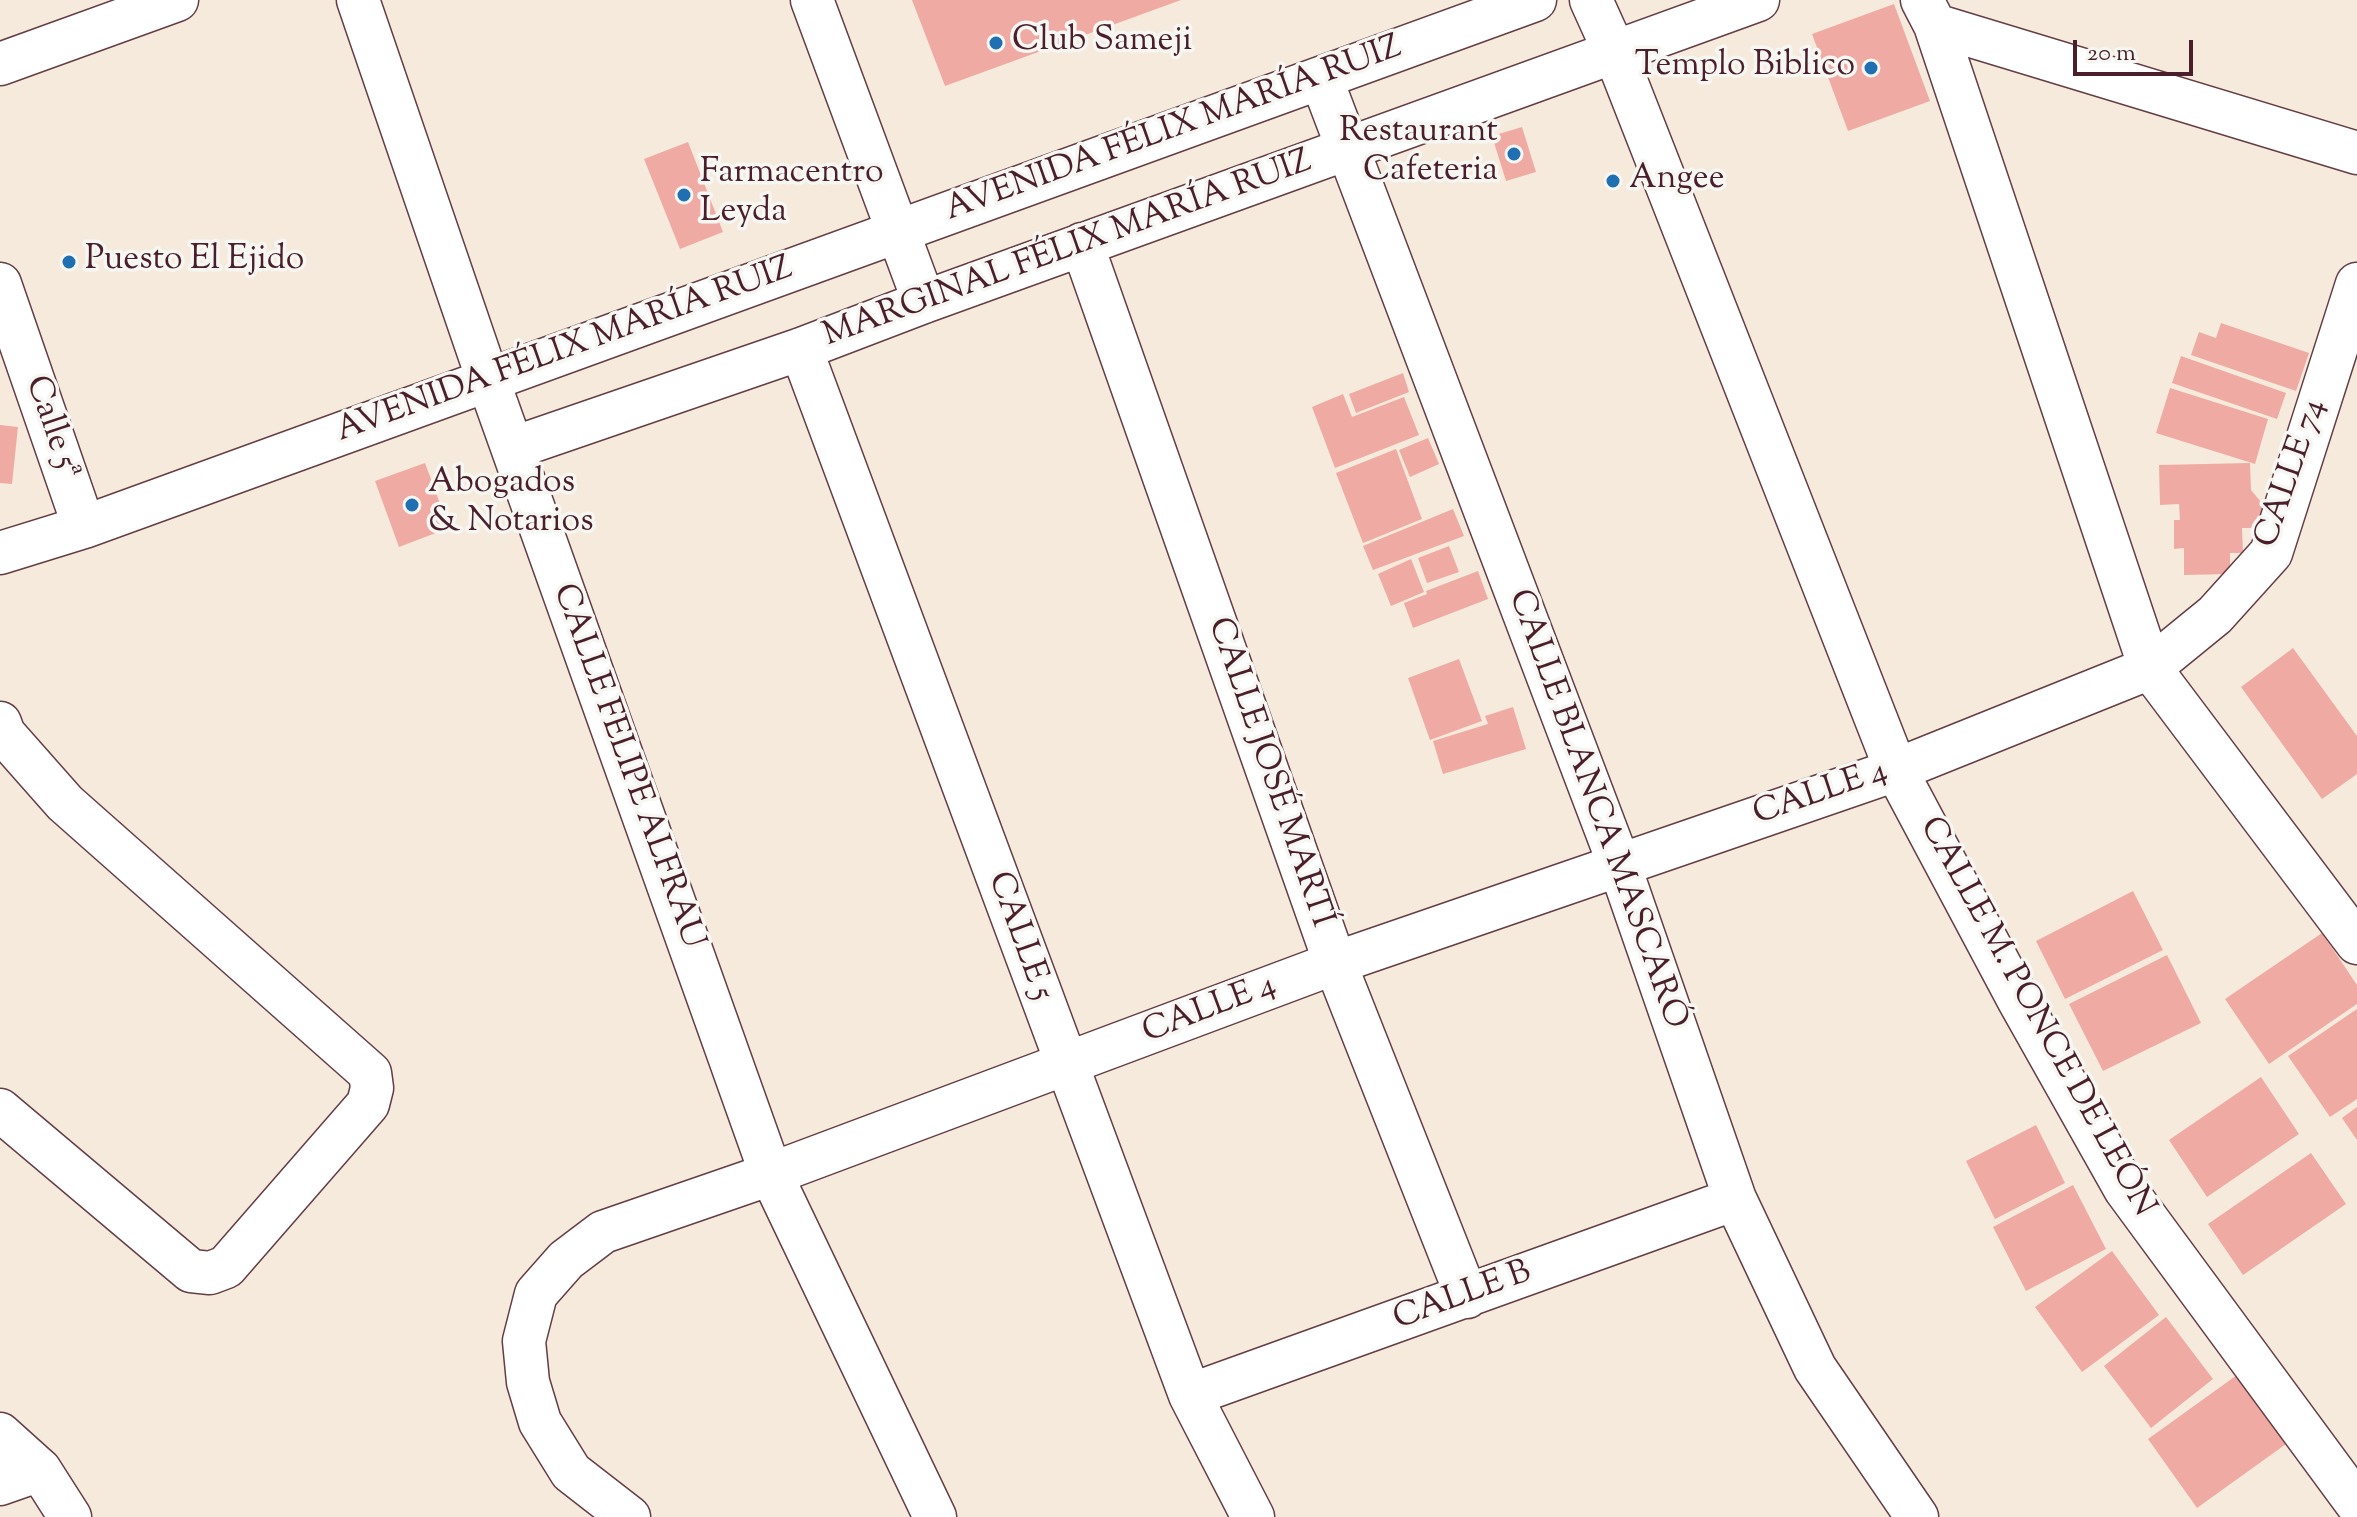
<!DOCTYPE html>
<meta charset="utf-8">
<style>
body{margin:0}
#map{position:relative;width:2357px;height:1517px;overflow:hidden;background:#f5eadb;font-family:"Sorts Mill Goudy",serif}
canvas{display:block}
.scale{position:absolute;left:2073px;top:40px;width:120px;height:36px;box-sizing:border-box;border:4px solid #4a1f2b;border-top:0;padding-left:10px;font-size:24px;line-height:28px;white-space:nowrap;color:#4a1f2b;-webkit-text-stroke:6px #f6f6f2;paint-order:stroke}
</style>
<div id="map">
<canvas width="2357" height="1517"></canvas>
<div class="scale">20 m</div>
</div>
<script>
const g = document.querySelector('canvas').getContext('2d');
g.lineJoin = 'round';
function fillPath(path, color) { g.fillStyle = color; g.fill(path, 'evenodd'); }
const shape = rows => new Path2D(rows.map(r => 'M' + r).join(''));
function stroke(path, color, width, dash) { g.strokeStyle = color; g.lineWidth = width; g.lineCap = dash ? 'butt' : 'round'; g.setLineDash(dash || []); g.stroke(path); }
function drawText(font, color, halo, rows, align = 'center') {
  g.font = font + ' "Sorts Mill Goudy",serif'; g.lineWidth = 7; g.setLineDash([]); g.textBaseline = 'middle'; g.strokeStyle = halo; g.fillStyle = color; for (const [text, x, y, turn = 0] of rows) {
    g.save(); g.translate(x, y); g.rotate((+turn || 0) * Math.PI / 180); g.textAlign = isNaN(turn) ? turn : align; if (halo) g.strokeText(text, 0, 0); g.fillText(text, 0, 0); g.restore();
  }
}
fillPath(shape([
 [912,0,1181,0,945,86],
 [1894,4,1930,101,1848,131,1812,34],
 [1522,127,1536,172,1506,181,1492,136],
 [688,142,723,232,680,249,644,159],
 [2221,323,2309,353,2296,391,2191,355,2199,332,2216,338],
 [2181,356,2286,393,2277,419,2172,383],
 [1403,373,1409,392,1356,413,1349,394],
 [2170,388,2268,419,2255,464,2156,433],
 [1343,394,1352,417,1404,397,1419,435,1335,468,1312,407],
 [0,425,18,427,12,484,0,483],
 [1428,438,1439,464,1410,477,1399,450],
 [1396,449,1422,519,1363,543,1336,473],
 [425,463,449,528,399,547,375,481],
 [2250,463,2251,490,2266,508,2266,528,2242,528,2243,553,2230,553,2230,574,2184,575,2184,548,2174,549,2174,520,2180,520,2179,504,2160,505,2159,465],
 [1453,509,1464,536,1373,570,1363,546],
 [1449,546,1459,572,1427,583,1418,558],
 [1411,559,1424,592,1391,606,1378,574],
 [1478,571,1488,599,1413,628,1404,603,1427,594,1426,591],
 [2293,648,2357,736,2357,774,2322,799,2241,687],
 [1459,659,1482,721,1430,740,1408,678],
 [1513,707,1526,749,1443,774,1433,741,1488,724,1485,716],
 [2133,891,2163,950,2065,999,2036,941],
 [2322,933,2357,985,2357,1004,2269,1064,2225,999],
 [2167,955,2201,1023,2103,1071,2069,1004],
 [2357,1009,2357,1099,2330,1117,2288,1056],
 [2261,1077,2299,1134,2207,1197,2169,1140],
 [2357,1107,2357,1140,2342,1118],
 [2036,1125,2065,1183,1995,1219,1966,1161],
 [2311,1153,2346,1204,2243,1275,2208,1224],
 [2073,1185,2106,1249,2026,1291,1993,1227],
 [2112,1251,2159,1315,2082,1372,2035,1307],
 [2166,1317,2213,1379,2151,1428,2104,1366],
 [2237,1375,2286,1444,2197,1508,2148,1439]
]), '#efaba3');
const street = shape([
 [358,0,488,380,771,1174,935,1517],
 [812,0,924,302],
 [1591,0,1615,53,1896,770,2018,999,2125,1189,2357,1504],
 [1922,0,1935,25,2150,668,2357,943],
 [1935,25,2357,153],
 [0,64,177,0],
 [1321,78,1619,864,1735,1199,1815,1368,1917,1517],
 [1082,244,1335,963,1467,1297],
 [0,284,84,527],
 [801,349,1190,1395,1253,1517],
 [513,448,801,349,924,302,1758,0],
 [0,553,84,527,1535,0],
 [0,723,4,734,65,803,370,1073,372,1088,368,1104,226,1267,210,1273,191,1271,0,1110],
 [1190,1395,1735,1199],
 [0,1434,40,1470,70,1517],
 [0,1484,40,1470],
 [629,1517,571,1472,540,1422,528,1382,524,1341,536,1294,566,1260,603,1232,771,1174,1335,963,1896,770,2150,668,2215,615,2271,553,2357,284]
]);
stroke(street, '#643d45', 45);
stroke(street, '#fff', 42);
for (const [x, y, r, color] of [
 [996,43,8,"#1f6fb2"],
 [1871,68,8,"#1f6fb2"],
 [1514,154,8,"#1f6fb2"],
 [1613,181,8,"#1f6fb2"],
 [684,195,8,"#1f6fb2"],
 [69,262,8,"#1f6fb2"],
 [412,505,8,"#1f6fb2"]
]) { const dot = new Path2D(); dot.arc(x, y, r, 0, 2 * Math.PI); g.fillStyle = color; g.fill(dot); stroke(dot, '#f6f6f2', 3); }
drawText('34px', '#4a1f2b', '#f6f6f2', [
 ["Club Sameji",1012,43],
 ["Templo Biblico",1855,68,"right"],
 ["Restaurant",1498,134,"right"],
 ["Cafeteria",1498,173,"right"],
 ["Farmacentro",700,175],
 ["Leyda",700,214],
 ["Angee",1629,181],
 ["Puesto El Ejido",85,262],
 ["Abogados",428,485],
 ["& Notarios",428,524]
], 'left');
drawText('34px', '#4a1f2b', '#f6f6f2', [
 ["AVENIDA FÉLIX MARÍA RUIZ",1174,131,-20],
 ["MARGINAL FÉLIX MARÍA RUIZ",1068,251,-20],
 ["AVENIDA FÉLIX MARÍA RUIZ",565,352,-20],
 ["Calle 5ª",50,428,71],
 ["CALLE 74",2293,474,-71],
 ["CALLE FELIPE ALFRAU",626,767,70],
 ["CALLE JOSÉ MARTÍ",1268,773,71],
 ["CALLE 4",1821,795,-19],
 ["CALLE BLANCA MASCARÓ",1595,810,70],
 ["CALLE 5",1018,937,70],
 ["CALLE 4",1210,1011,-21],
 ["CALLE M. PONCE DE LEÓN",2035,1018,61],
 ["CALLE B",1463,1298,-20]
]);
</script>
